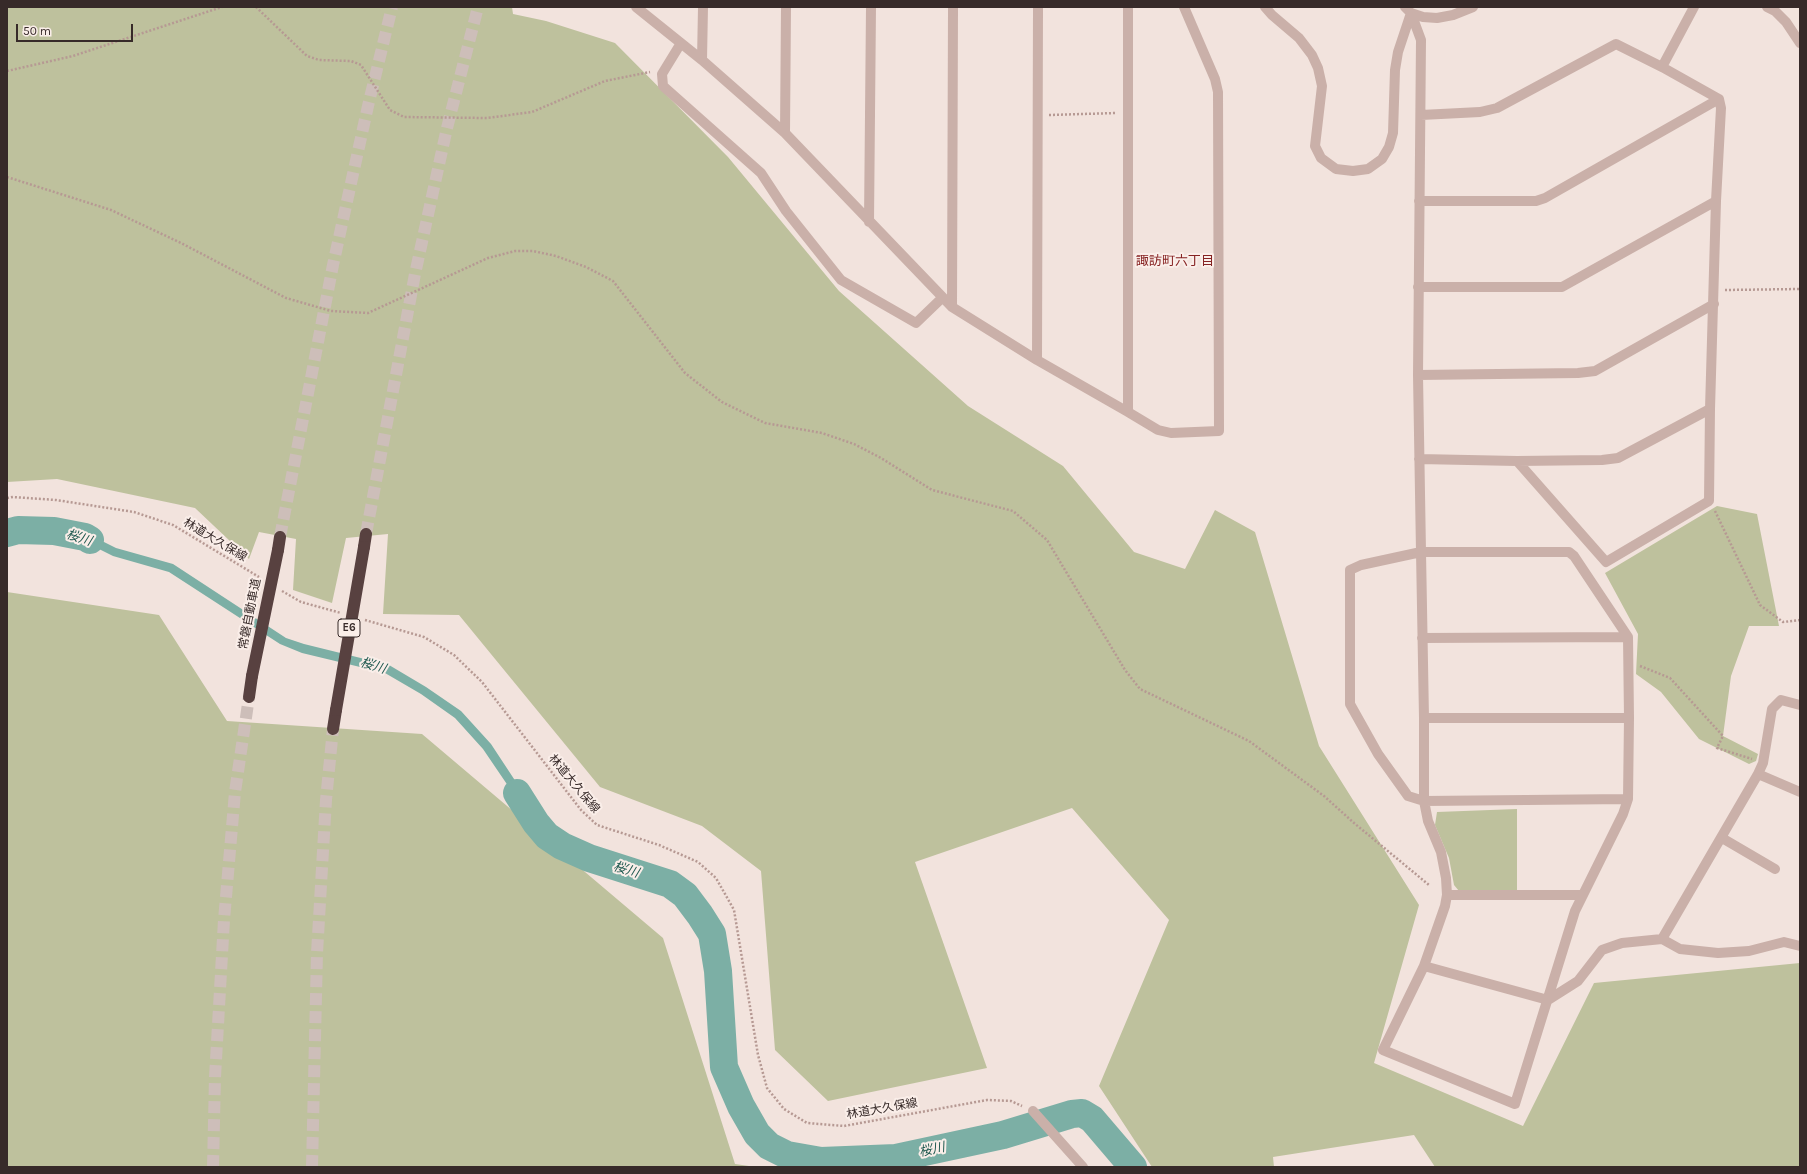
<!DOCTYPE html>
<meta charset="utf-8">
<style>
body{margin:0}
#map{position:relative;width:1807px;height:1174px;overflow:hidden;background:#f2e3dd;font-family:Karla,sans-serif}
canvas{display:block}
.frame{position:absolute;inset:0;border:8px solid #372a29;pointer-events:none}
.scale{position:absolute;left:16px;top:24px;width:117px;height:18px;box-sizing:border-box;border:2px solid #372a29;border-top:0;padding-left:5px;font-size:12px;line-height:14px;white-space:nowrap;color:#372a29;-webkit-text-stroke:3px #faeee9;paint-order:stroke}
</style>
<div id="map">
<canvas width="1807" height="1174"></canvas>
<div class="frame"></div>
<div class="scale">50 m</div>
</div>
<script>
const g = document.querySelector('canvas').getContext('2d');
g.lineJoin = 'round';
function fillPath(path, color) { g.fillStyle = color; g.fill(path, 'evenodd'); }
const shape = rows => new Path2D(rows.map(r => 'M' + r).join(''));
function stroke(path, color, width, dash) { g.strokeStyle = color; g.lineWidth = width; g.lineCap = dash ? 'butt' : 'round'; g.setLineDash(dash || []); g.stroke(path); }
function drawText(font, color, halo, rows, align = 'center') {
  g.font = font + ' Karla,"Noto Sans JP",sans-serif'; g.lineWidth = 4; g.setLineDash([]); g.textBaseline = 'middle'; g.strokeStyle = halo; g.fillStyle = color; for (const [text, x, y, turn = 0] of rows) {
    g.save(); g.translate(x, y); g.rotate((+turn || 0) * Math.PI / 180); g.textAlign = isNaN(turn) ? turn : align; if (halo) g.strokeText(text, 0, 0); g.fillText(text, 0, 0); g.restore();
  }
}
fillPath(shape([
 [7,7,512,7,513,14,546,21,615,43,728,157,839,291,968,406,1063,466,1134,552,1185,569,1215,510,1255,532,1319,746,1419,905,1374,1063,1523,1126,1594,983,1800,963,1800,1167,1435,1167,1414,1135,1273,1157,1274,1167,1152,1167,1099,1086,1169,920,1072,808,915,862,987,1068,828,1101,775,1050,761,871,702,826,600,787,459,615,383,614,388,534,346,538,332,603,293,590,296,539,259,532,249,559,195,508,57,479,7,482],
 [1717,506,1757,514,1779,626,1749,626,1731,676,1723,736,1758,754,1756,761,1749,764,1699,739,1661,692,1636,674,1638,634,1605,573],
 [7,592,159,615,227,721,422,734,663,938,735,1164,756,1167,7,1167],
 [1517,809,1517,890,1459,891,1454,885,1449,858,1435,825,1437,812]
]), '#bec19d');
fillPath(shape([
 [54,527,86,533,116,548,173,564,286,638,304,644,389,665,426,687,461,711,491,744,541,820,536,827,483,749,455,718,421,694,385,673,302,653,280,644,169,572,113,556,83,541,53,534]
]), '#7cafa5');
stroke(shape([
 [7,533,18,530,54,531,85,537,90,540],
 [517,793,536,823,547,836,562,846,589,858,670,884,685,895,700,915,712,934,718,971,724,1067,741,1106,757,1134,769,1146,787,1155,821,1161,896,1158,1003,1135,1072,1114,1082,1113,1092,1119,1133,1167]
]), '#7cafa5', 28);
stroke(shape([
 [366,534,415,274,447,128,478,7],
 [280,537,333,265,368,106,392,7],
 [213,1167,215,1077,224,920,235,792,249,697],
 [312,1167,317,953,326,800,333,729]
]), '#cdbeb9', 12, [12, 6]);
stroke(shape([
 [256,7,307,56,319,60,351,61,361,65,390,110,404,117,487,118,532,112,605,81,650,72],
 [7,71,73,56,222,7],
 [1049,115,1116,113],
 [7,177,111,210,181,243,286,298,331,311,368,313,488,258,515,251,533,251,556,256,586,267,613,281,685,373,722,402,765,423,822,433,854,444,881,458,932,490,1013,511,1047,540,1125,670,1140,689,1249,741,1324,796,1354,823,1429,885],
 [1725,290,1800,289],
 [7,498,13,497,56,500,134,512,173,525,259,577],
 [1715,511,1760,605,1783,622,1800,620],
 [282,591,301,602,341,613],
 [365,620,424,637,454,655,482,682,581,810,597,825,659,845,698,862,716,878,734,910,758,1055,767,1088,784,1109,807,1123,844,1126,987,1100,1011,1101,1022,1106],
 [1640,666,1670,678,1723,736,1717,748,1752,759]
]), '#b69993', 2.5, [2, 2]);
stroke(shape([
 [636,7,702,60,785,133,952,307,1037,360,1038,7],
 [1265,7,1272,15,1299,38,1312,55,1318,68,1322,86,1315,146,1321,158,1336,169,1353,171,1368,169,1382,159,1389,147,1393,133,1395,70,1398,52,1411,13],
 [1405,7,1411,13,1423,17,1437,18,1453,15,1473,7],
 [1767,7,1775,11,1786,22,1800,43],
 [1411,13,1421,40,1418,375,1421,552,1424,718,1424,801,1428,821,1441,852,1446,878,1447,895,1445,906,1424,966,1383,1050,1515,1104,1575,911,1623,814,1628,799,1629,718,1628,637,1574,556,1569,552,1421,552,1361,565,1350,570,1350,704,1378,754,1408,796,1424,801,1628,799],
 [681,43,662,74,663,86,761,173,786,211,841,280,916,323,942,298],
 [702,60,703,7],
 [1662,67,1694,7],
 [785,133,786,7],
 [1419,201,1536,201,1545,198,1719,99],
 [869,222,871,7],
 [1418,287,1562,287,1716,201],
 [952,307,953,7],
 [1037,360,1128,412,1128,7],
 [1418,375,1578,373,1595,371,1714,304],
 [1128,412,1158,430,1171,433,1219,431,1218,92,1215,79,1184,7],
 [1419,459,1517,461,1606,562,1709,501,1710,409,1716,201,1721,108,1719,99,1662,67,1616,44,1497,108,1480,112,1421,115],
 [1517,461,1602,460,1618,458,1710,409],
 [1422,638,1628,637],
 [1800,705,1781,700,1772,709,1763,763,1758,774,1662,939,1680,949,1718,953,1749,951,1784,942,1800,946],
 [1424,718,1629,718],
 [1758,774,1800,792],
 [1722,838,1775,869],
 [1447,895,1581,895],
 [1424,966,1548,1000,1578,981,1602,950,1622,943,1662,939],
 [1033,1111,1083,1167]
]), '#cab0a9', 10);
stroke(shape([
 [364,547,366,534],
 [278,550,280,537],
 [249,697,252,676],
 [333,729,336,710]
]), '#584140', 12);
stroke(shape([
 [252,676,278,550],
 [336,710,364,547]
]), '#584140', 12);
for (const [x, y, w] of [
 [349,628,22]
]) { const box = new Path2D(); box.roundRect(x - w / 2, y - 9, w, 18, 3); g.fillStyle = '#faeee9'; g.fill(box); stroke(box, '#372a29', 1); }
drawText('bold 11px', '#372a29', null, [
 ["E6",349,628]
]);
drawText('12px', '#372a29', '#faeee9', [
 ["林道大久保線",215,540,31],
 ["常磐自動車道",250,614,-79],
 ["林道大久保線",574,784,50],
 ["林道大久保線",882,1109,-10]
]);
drawText('13px', '#862222', '#faeee9', [
 ["諏訪町六丁目",1175,261]
]);
drawText('italic 13px', '#1e584e', '#faeee9', [
 ["桜川",79,538,18],
 ["桜川",373,666,17],
 ["桜川",626,870,17],
 ["桜川",932,1150,-12]
]);
</script>
